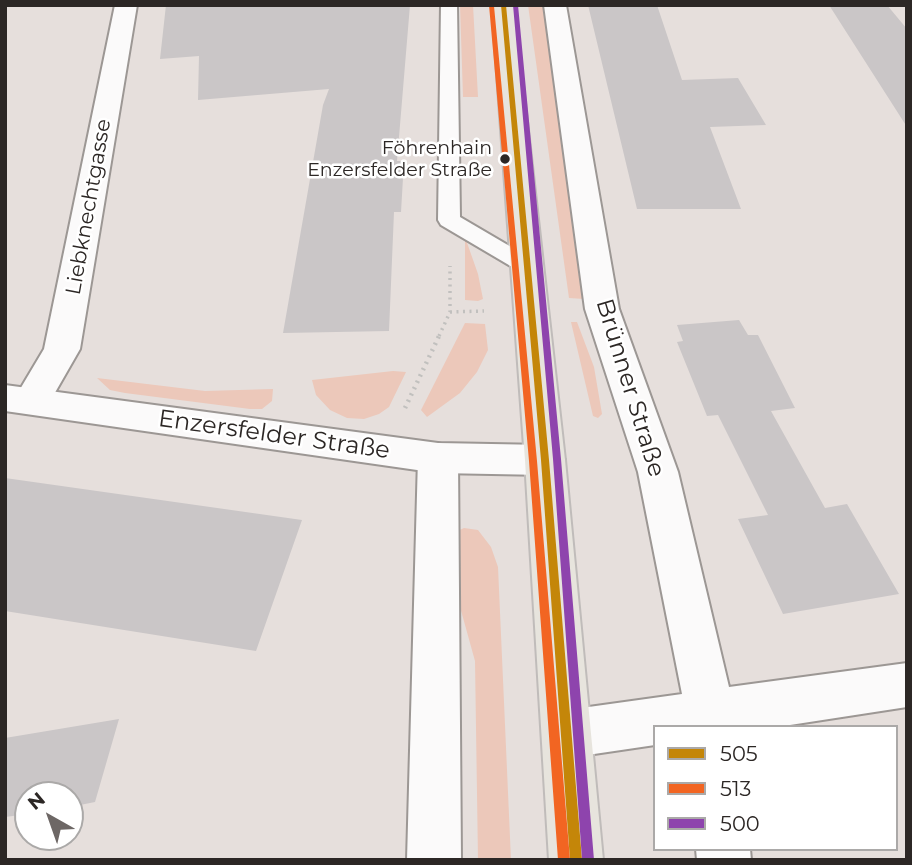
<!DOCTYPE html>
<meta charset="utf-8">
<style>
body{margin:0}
#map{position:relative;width:912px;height:865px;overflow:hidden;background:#e6dfdc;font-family:Montserrat,sans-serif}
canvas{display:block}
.frame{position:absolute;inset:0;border:7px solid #2c2725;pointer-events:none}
.legend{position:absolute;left:653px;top:725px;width:245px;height:126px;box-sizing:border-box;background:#fff;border:2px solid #aba9a8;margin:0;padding:9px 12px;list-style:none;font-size:21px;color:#2c2725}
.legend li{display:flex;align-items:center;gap:14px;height:35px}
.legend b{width:35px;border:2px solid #aba9a8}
.north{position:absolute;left:14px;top:781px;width:70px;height:70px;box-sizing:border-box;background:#fff;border:2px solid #aba9a8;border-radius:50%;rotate:320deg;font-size:19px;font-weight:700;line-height:28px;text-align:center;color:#2c2725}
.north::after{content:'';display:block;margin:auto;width:24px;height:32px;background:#6d6765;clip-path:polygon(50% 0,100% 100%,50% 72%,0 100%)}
</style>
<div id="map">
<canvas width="912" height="865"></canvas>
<div class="frame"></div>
<ul class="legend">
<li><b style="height:9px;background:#c48609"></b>505</li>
<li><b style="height:9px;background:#f26522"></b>513</li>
<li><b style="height:9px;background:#8e44ad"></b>500</li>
</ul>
<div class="north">N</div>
</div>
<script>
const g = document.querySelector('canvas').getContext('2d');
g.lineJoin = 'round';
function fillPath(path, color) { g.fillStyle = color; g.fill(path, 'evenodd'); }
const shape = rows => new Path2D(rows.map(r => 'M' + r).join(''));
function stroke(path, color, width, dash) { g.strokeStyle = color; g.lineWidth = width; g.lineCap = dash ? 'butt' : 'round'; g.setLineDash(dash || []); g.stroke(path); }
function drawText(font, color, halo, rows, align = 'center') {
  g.font = font + ' Montserrat,sans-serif'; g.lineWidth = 5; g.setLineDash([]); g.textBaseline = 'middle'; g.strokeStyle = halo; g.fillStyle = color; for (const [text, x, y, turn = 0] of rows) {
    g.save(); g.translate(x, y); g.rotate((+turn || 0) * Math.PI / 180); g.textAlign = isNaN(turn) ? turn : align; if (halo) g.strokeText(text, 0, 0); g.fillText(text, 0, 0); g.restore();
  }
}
fillPath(shape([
 [460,5,473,5,478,97,463,97],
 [528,5,543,5,584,299,569,298],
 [465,237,478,274,483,299,478,301,465,300],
 [571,322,577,322,594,367,602,414,598,418,593,416],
 [465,323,485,324,488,350,477,372,460,393,427,417,421,410],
 [393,371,406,372,389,407,379,414,364,419,347,418,330,410,316,395,312,380],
 [97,378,205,391,273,389,272,401,262,409,250,409,125,393,110,390],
 [464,528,478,530,491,547,498,567,511,860,478,860,475,661,452,578,453,533]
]), '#ecc8ba');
fillPath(shape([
 [166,5,410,5,397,161,404,161,401,212,394,212,389,331,283,333,323,105,329,89,198,100,199,56,160,59],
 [588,5,657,5,682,80,738,78,766,125,710,127,741,209,637,209],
 [829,5,887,5,907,29,907,127],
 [739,320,748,335,758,335,795,408,771,411,825,508,847,504,899,594,783,614,738,519,768,515,718,415,707,416,677,342,683,341,677,325],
 [5,478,302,520,256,651,5,611],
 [119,719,95,802,70,807,70,795,28,795,28,814,5,817,5,738]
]), '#cac6c7');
const lane = shape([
 [441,5,457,5,460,217,535,261,539,266,535,271,527,273,519,271,441,225,438,220,441,5]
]);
const street = shape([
 [115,5,137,5,80,349,45,410,32,414,19,410,13,401,44,349,115,5],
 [544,5,566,5,619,309,678,472,729,687,907,663,907,707,777,727,655,727,655,745,567,758,549,751,542,734,549,717,567,710,682,694,638,472,585,309,544,5],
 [438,443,452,447,458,458,461,860,407,860,418,458,424,447,438,443],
 [696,849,750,849,751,860,697,860,696,849]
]);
const secondary = shape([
 [5,385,438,443,545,445,559,449,565,460,559,471,545,475,438,473,5,411,5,385]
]);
const primary = shape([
 [492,5,514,5,565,460,603,860,549,860,525,460,492,5]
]);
stroke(lane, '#9c9794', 4);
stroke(street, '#9c9794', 4);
stroke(secondary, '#9c9794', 4);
stroke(primary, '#c0bcba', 4);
stroke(shape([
 [450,312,484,311],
 [439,336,450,312,450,266]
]), '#c1c0be', 3.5, [2, 4.5]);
stroke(shape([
 [405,408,440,334]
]), '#c1c0be', 4.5, [2, 5]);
fillPath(lane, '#fbfafa');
fillPath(street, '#fbfafa');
fillPath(secondary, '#fbfafa');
fillPath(primary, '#e7e4dd');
fillPath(shape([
 [501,5,506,5,549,460,582,860,570,860,541,460,501,5]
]), '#c48609');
fillPath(shape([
 [489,5,494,6,537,461,570,860,558,860,529,461,489,5]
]), '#f26522');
fillPath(shape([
 [513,5,518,5,561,459,594,860,582,859,553,459,513,5]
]), '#8e44ad');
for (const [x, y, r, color] of [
 [505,159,6,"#2c2725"]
]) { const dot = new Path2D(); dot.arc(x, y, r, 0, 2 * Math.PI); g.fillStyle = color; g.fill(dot); stroke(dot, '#fff', 2.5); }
drawText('19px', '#2c2725', '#fff', [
 ["Föhrenhain",492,148],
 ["Enzersfelder Straße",492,170]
], 'right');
drawText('21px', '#2c2725', '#fff', [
 ["Liebknechtgasse",89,207,-80]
]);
drawText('24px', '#2c2725', '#fff', [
 ["Brünner Straße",630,388,73],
 ["Enzersfelder Straße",274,435,8]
]);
</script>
